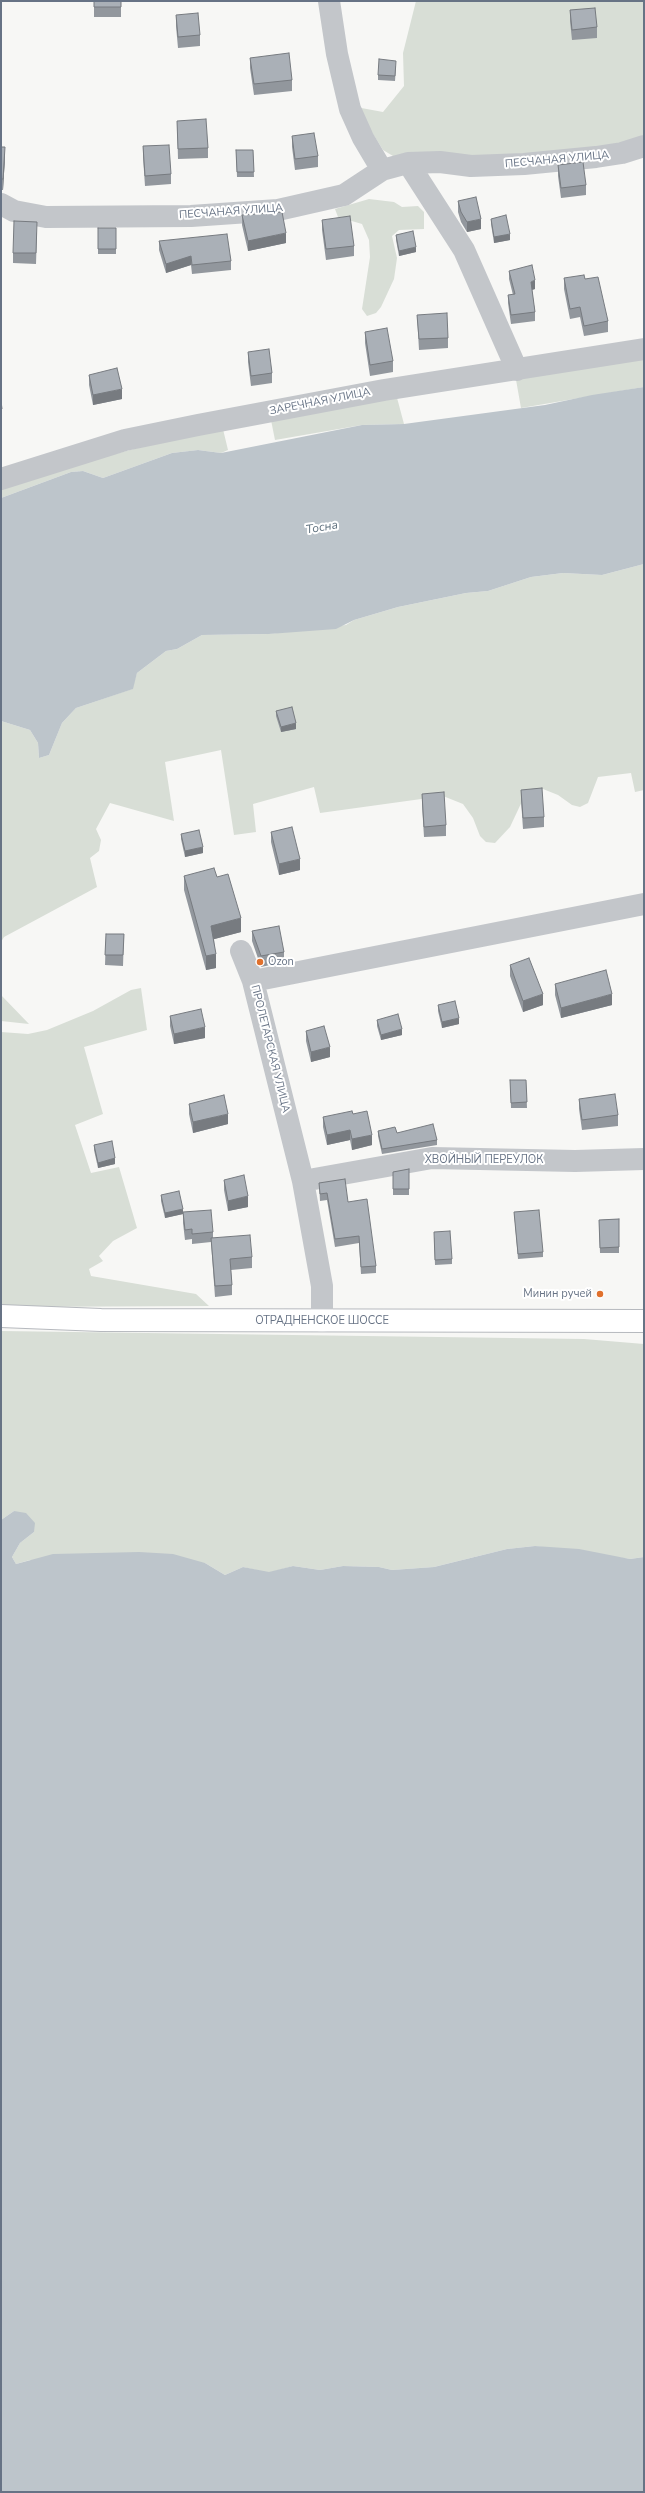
<!DOCTYPE html>
<meta charset="utf-8">
<style>
body{margin:0}
#map{position:relative;width:645px;height:2493px;overflow:hidden;background:#f7f7f5;font-family:"Nunito Sans",sans-serif}
canvas{display:block}
.frame{position:absolute;inset:0;border:2px solid #677385;pointer-events:none}
</style>
<div id="map">
<canvas width="645" height="2493"></canvas>
<div class="frame"></div>
</div>
<script>
const g = document.querySelector('canvas').getContext('2d');
g.lineJoin = 'round';
function fillPath(path, color) { g.fillStyle = color; g.fill(path, 'evenodd'); }
const shape = rows => new Path2D(rows.map(r => 'M' + r).join(''));
function stroke(path, color, width, dash) { g.strokeStyle = color; g.lineWidth = width; g.lineCap = dash ? 'butt' : 'round'; g.setLineDash(dash || []); g.stroke(path); }
function drawText(font, color, halo, rows, align = 'center') {
  g.font = font + ' "Nunito Sans",sans-serif'; g.lineWidth = 4; g.setLineDash([]); g.textBaseline = 'middle'; g.strokeStyle = halo; g.fillStyle = color; for (const [text, x, y, turn = 0] of rows) {
    g.save(); g.translate(x, y); g.rotate((+turn || 0) * Math.PI / 180); g.textAlign = isNaN(turn) ? turn : align; if (halo) g.strokeText(text, 0, 0); g.fillText(text, 0, 0); g.restore();
  }
}
fillPath(shape([
 [416,1,644,1,644,137,617,145,521,159,393,156,383,150,356,107,383,112,404,86,403,53],
 [369,199,394,202,402,207,418,206,424,212,424,229,399,230,392,236,397,258,394,279,381,307,376,313,367,316,362,309,370,257,369,240,362,224,338,217,335,209],
 [644,354,644,387,521,408,515,374],
 [396,394,404,424,362,425,275,440,270,415],
 [222,425,228,450,221,453,198,450,172,453,103,478,83,471,71,472,1,498,1,485],
 [644,564,644,790,635,792,631,773,598,777,588,803,580,807,572,805,558,795,543,789,534,790,525,795,510,827,495,843,486,842,480,836,473,818,463,804,443,796,320,813,314,787,253,804,256,832,234,835,221,750,165,762,174,821,110,803,96,829,101,840,99,851,90,858,97,887,4,937,1,942,1,721,30,730,38,743,39,758,49,755,62,723,76,708,132,689,137,673,166,651,177,649,202,635,269,634,346,625,354,620,398,607,466,593,488,591,531,577,563,573,602,575],
 [141,988,147,1030,84,1047,103,1114,75,1125,91,1173,119,1167,137,1228,113,1241,99,1256,103,1261,89,1269,91,1276,196,1294,209,1306,1,1307,1,1032,28,1034,47,1030,93,1011,131,990],
 [1,995,29,1024,1,1021],
 [1,1331,584,1339,644,1344,644,1557,630,1559,535,1546,507,1549,434,1567,392,1570,379,1567,343,1566,320,1570,293,1566,269,1573,243,1567,225,1575,205,1563,30,1560,16,1564,12,1557,20,1543,34,1532,14,1511,1,1520]
]), '#d8ded6');
fillPath(shape([
 [644,387,644,564,602,575,563,573,531,577,488,591,466,593,398,607,354,620,336,629,269,634,202,635,177,649,166,651,137,673,133,689,76,708,62,723,49,755,39,758,38,743,30,730,1,721,1,498,71,472,83,471,103,478,172,453,198,450,221,453,362,425,404,424,545,405,592,395],
 [14,1511,26,1513,35,1523,34,1532,20,1543,12,1557,16,1564,53,1554,139,1552,173,1554,205,1563,225,1575,243,1567,269,1572,293,1566,320,1570,343,1566,379,1567,392,1570,434,1567,507,1549,535,1546,579,1549,630,1559,644,1557,644,2492,1,2492,1,1520]
]), '#bdc5cb');
const major = shape([
 [1,1316,101,1320,644,1321]
]);
stroke(major, '#b6b9be', 24);
stroke(shape([
 [329,1,337,54,350,109,363,138,382,170],
 [408,163,464,250,517,370],
 [1,204,14,211,46,217,191,216,278,210,344,195,382,170,408,163,440,162,471,166,524,164,596,157,622,153,644,146],
 [1,479,125,440,198,425,384,390,644,349],
 [241,951,253,981,303,1181,322,1286,322,1321],
 [253,981,644,904],
 [303,1181,432,1158,575,1161,644,1159]
]), '#c3c6ca', 22);
stroke(major, '#fff', 22);
fillPath(shape([
 [94,1,121,1,121,17,94,17],
 [570,10,597,27,597,38,572,40,570,21],
 [176,15,200,35,200,46,178,48,176,26],
 [250,58,292,80,292,91,254,95,250,68],
 [396,66,395,81,378,80,378,75],
 [177,121,208,148,208,158,178,159],
 [292,136,318,156,318,167,295,170,292,147],
 [143,146,171,174,171,184,145,186,143,157],
 [1,147,5,157,3,190,1,190],
 [236,150,253,150,254,177,237,177],
 [558,165,586,185,586,195,561,198,558,176],
 [458,201,481,229,467,232,461,222,458,212],
 [242,215,286,243,248,251,242,225],
 [491,219,510,240,494,243,491,224],
 [322,220,354,246,354,256,326,260,322,230],
 [98,228,116,228,116,254,98,254],
 [37,232,36,264,13,263,13,253],
 [396,235,416,252,399,256,396,240],
 [159,241,231,261,231,270,192,274,191,265,166,273,159,250],
 [509,271,535,289,532,290,535,312,535,321,511,324,508,303,508,295,513,295,509,279],
 [564,278,585,279,608,321,608,332,584,336,580,317,570,319,564,289],
 [417,315,448,338,448,348,419,350],
 [365,332,393,361,393,372,370,376,365,343],
 [248,352,272,373,272,383,251,386,248,362],
 [89,375,122,399,93,405,89,385],
 [1,401,2,409,2,419,1,419],
 [276,711,296,729,281,732,276,716],
 [521,790,544,817,544,827,523,829,521,800],
 [422,794,446,825,446,836,424,837,422,805],
 [271,832,300,870,279,875,271,842],
 [181,834,203,853,185,857,181,839],
 [184,876,217,877,241,932,214,939,216,968,206,970,184,890],
 [252,931,284,952,284,962,261,967,252,941],
 [106,934,124,934,123,966,105,965],
 [510,965,543,1005,523,1012,510,976],
 [555,984,612,1005,561,1018,555,995],
 [438,1005,459,1024,442,1028,438,1011],
 [170,1016,205,1038,174,1044,170,1026],
 [377,1020,402,1035,381,1040,377,1026],
 [306,1031,330,1057,311,1062,306,1041],
 [510,1080,526,1080,527,1108,511,1108],
 [579,1099,618,1115,618,1126,582,1130,579,1109],
 [189,1104,228,1124,193,1133,189,1114],
 [353,1114,372,1145,352,1150,350,1140,327,1145,323,1127,323,1117],
 [378,1131,437,1140,437,1145,382,1154,378,1136],
 [94,1145,115,1164,98,1168,94,1150],
 [409,1169,409,1195,393,1195,393,1172],
 [224,1180,248,1207,228,1211,224,1190],
 [319,1183,348,1202,376,1266,376,1273,361,1274,359,1243,335,1247,327,1200,320,1201],
 [161,1195,183,1212,213,1232,213,1238,252,1257,252,1268,231,1270,232,1285,232,1295,215,1297,211,1242,192,1244,192,1239,185,1240,183,1223,183,1214,165,1218,161,1201],
 [514,1212,543,1252,543,1257,518,1259],
 [619,1219,619,1253,600,1253,599,1220],
 [434,1237,452,1259,452,1264,435,1265]
]), '#92979d');
fillPath(shape([
 [5,147,5,157,3,190,3,179],
 [481,219,481,229,467,232,467,222],
 [286,233,286,243,248,251,248,241],
 [510,234,510,240,494,243,494,237],
 [416,247,416,252,399,256,399,251],
 [191,256,191,265,166,273,166,264],
 [535,280,535,289,531,290,531,282],
 [122,389,122,399,93,405,93,395],
 [296,723,296,729,281,732,281,727],
 [203,847,203,853,185,857,185,851],
 [300,859,300,870,279,875,279,864],
 [241,918,241,932,211,940,211,926],
 [216,954,216,968,206,970,206,956],
 [543,994,543,1005,523,1012,523,1001],
 [612,994,612,1005,561,1018,561,1008],
 [459,1018,459,1024,442,1028,442,1022],
 [205,1027,205,1038,174,1044,174,1034],
 [402,1029,402,1035,381,1040,381,1035],
 [330,1047,330,1057,311,1062,311,1052],
 [228,1114,228,1124,193,1133,193,1122],
 [350,1130,350,1140,327,1145,327,1135],
 [372,1135,372,1145,352,1150,352,1139],
 [115,1158,115,1164,98,1168,98,1163],
 [248,1196,248,1207,228,1211,228,1201],
 [183,1209,183,1214,165,1218,165,1213]
]), '#777b80');
const building = shape([
 [94,1,121,1,121,7,94,7,94,1],
 [595,8,597,27,572,30,570,10,595,8],
 [198,13,200,35,178,37,176,15,198,13],
 [289,53,292,80,254,84,250,58,289,53],
 [379,59,396,61,395,76,378,75,379,59],
 [206,119,208,148,178,149,177,121,206,119],
 [314,133,318,156,295,159,292,136,314,133],
 [169,145,171,174,145,176,143,146,169,145],
 [1,147,5,147,3,179,1,179,1,147],
 [236,150,253,150,254,172,237,172,236,150],
 [583,162,586,185,561,188,558,165,583,162],
 [476,197,481,219,467,222,461,212,458,201,476,197],
 [282,212,286,233,248,241,242,215,282,212],
 [506,215,510,234,494,237,491,219,506,215],
 [350,216,354,246,326,249,322,220,350,216],
 [14,221,37,222,36,253,13,253,14,221],
 [98,228,116,228,116,249,98,249,98,228],
 [413,231,416,247,399,251,396,235,413,231],
 [227,234,231,261,192,265,191,256,166,264,159,241,227,234],
 [532,265,535,280,531,282,535,312,511,315,508,295,515,294,509,271,532,265],
 [584,275,585,279,598,277,608,321,584,326,580,307,570,309,564,278,584,275],
 [447,313,448,338,419,339,417,315,447,313],
 [387,328,393,361,370,365,365,332,387,328],
 [269,349,272,373,251,376,248,352,269,349],
 [117,368,122,389,93,395,89,375,117,368],
 [1,401,2,409,1,409,1,401],
 [292,707,296,723,281,727,276,711,292,707],
 [542,788,544,817,523,818,521,790,542,788],
 [444,792,446,825,424,827,422,794,444,792],
 [292,827,300,859,279,864,271,832,292,827],
 [199,830,203,847,185,851,181,834,199,830],
 [214,868,217,877,228,874,241,918,211,926,216,954,206,956,184,876,214,868],
 [279,926,284,952,261,956,252,931,279,926],
 [106,934,124,934,123,955,105,955,106,934],
 [529,958,543,994,523,1001,510,965,529,958],
 [606,970,612,994,561,1008,555,984,606,970],
 [455,1001,459,1018,442,1022,438,1005,455,1001],
 [201,1009,205,1027,174,1034,170,1016,201,1009],
 [398,1014,402,1029,381,1035,377,1020,398,1014],
 [324,1026,330,1047,311,1052,306,1031,324,1026],
 [510,1080,526,1080,527,1102,511,1103,510,1080],
 [615,1094,618,1115,582,1120,579,1099,615,1094],
 [224,1095,228,1114,193,1122,189,1104,224,1095],
 [352,1111,353,1114,367,1111,372,1135,352,1139,350,1130,327,1135,323,1117,352,1111],
 [433,1124,437,1140,382,1149,378,1131,395,1127,397,1133,433,1124],
 [112,1141,115,1158,98,1163,94,1145,112,1141],
 [409,1169,409,1189,393,1189,393,1172,409,1169],
 [244,1175,248,1196,228,1201,224,1180,244,1175],
 [345,1179,348,1202,367,1199,376,1266,361,1267,359,1236,335,1239,327,1193,320,1194,319,1183,345,1179],
 [179,1191,183,1209,165,1213,161,1195,179,1191],
 [211,1210,213,1232,192,1234,192,1229,185,1230,183,1212,211,1210],
 [539,1210,543,1252,518,1254,514,1212,539,1210],
 [619,1219,619,1247,600,1248,599,1220,619,1219],
 [450,1231,452,1259,435,1260,434,1232,450,1231],
 [250,1235,252,1257,230,1259,232,1285,215,1286,211,1238,250,1235]
]);
fillPath(building, '#aab0b7');
stroke(building, '#777b80', 1);
for (const [x, y, r, color] of [
 [260,962,4,"#e0702c"],
 [600,1294,4,"#e0702c"]
]) { const dot = new Path2D(); dot.arc(x, y, r, 0, 2 * Math.PI); g.fillStyle = color; g.fill(dot); stroke(dot, '#fff', 1.5); }
drawText('11px', '#677385', '#fff', [
 ["ПЕСЧАНАЯ УЛИЦА",557,160,-5],
 ["ПЕСЧАНАЯ УЛИЦА",231,212,-4],
 ["ЗАРЕЧНАЯ УЛИЦА",320,402,-11],
 ["ПРОЛЕТАРСКАЯ УЛИЦА",270,1049,76],
 ["ХВОЙНЫЙ ПЕРЕУЛОК",484,1160],
 ["ОТРАДНЕНСКОЕ ШОССЕ",322,1321]
]);
drawText('11px', '#677385', '#fff', [
 ["Ozon",268,962],
 ["Минин ручей",592,1294,"right"]
], 'left');
drawText('italic 12px', '#637481', '#fff', [
 ["Тосна",322,528,-9]
]);
</script>
